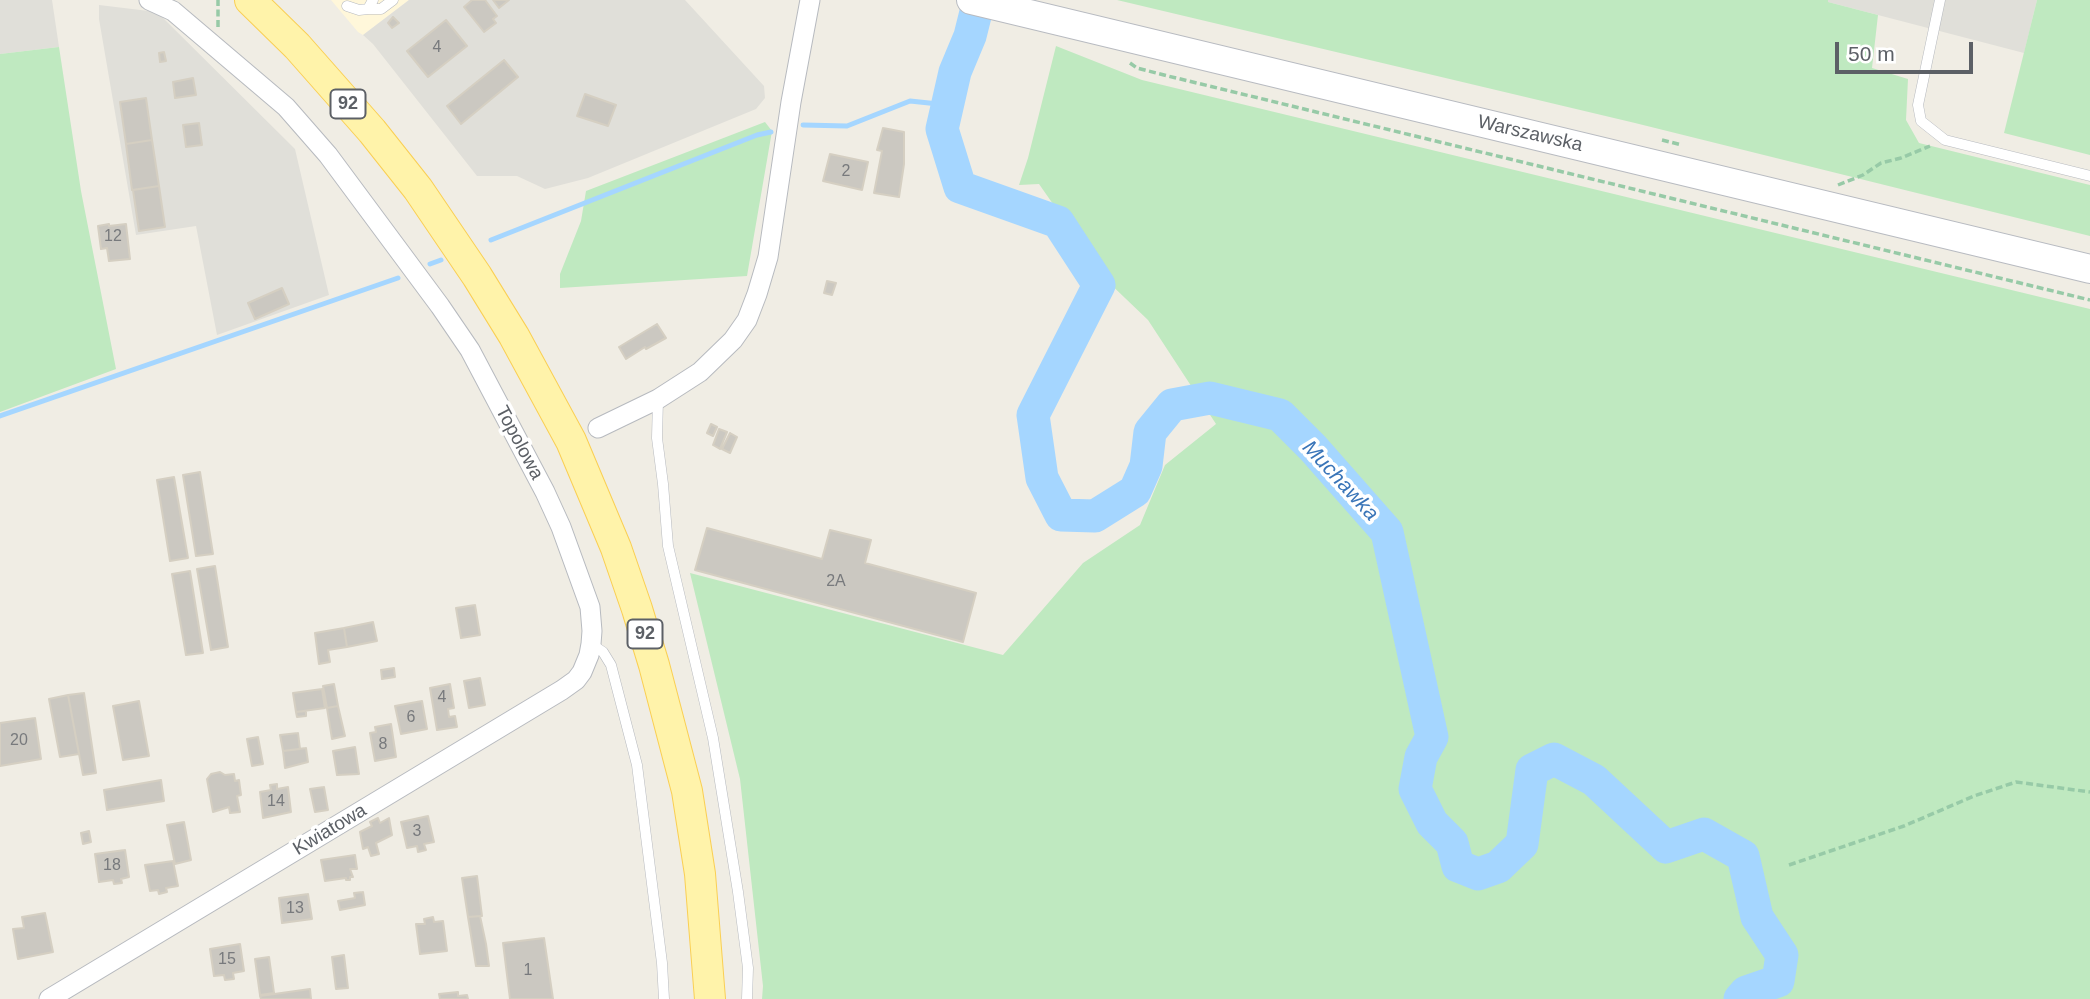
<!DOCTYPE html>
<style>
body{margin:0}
#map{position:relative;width:2090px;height:999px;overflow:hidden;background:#f0ede4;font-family:Helvetica,sans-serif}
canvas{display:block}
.scale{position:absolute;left:1835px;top:42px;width:138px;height:32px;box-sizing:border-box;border:4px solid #5c6066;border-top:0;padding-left:9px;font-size:21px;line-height:24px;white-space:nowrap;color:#5c6066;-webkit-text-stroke:5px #fff;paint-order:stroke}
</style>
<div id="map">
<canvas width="2090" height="999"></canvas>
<div class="scale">50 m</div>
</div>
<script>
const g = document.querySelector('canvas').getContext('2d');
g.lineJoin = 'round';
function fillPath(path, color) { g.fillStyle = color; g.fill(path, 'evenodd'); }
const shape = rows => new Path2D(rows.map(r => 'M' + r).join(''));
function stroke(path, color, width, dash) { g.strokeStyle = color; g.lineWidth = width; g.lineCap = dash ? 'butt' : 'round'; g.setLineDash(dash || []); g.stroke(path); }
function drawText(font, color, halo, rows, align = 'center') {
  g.font = font + ' Helvetica,sans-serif'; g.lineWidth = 7; g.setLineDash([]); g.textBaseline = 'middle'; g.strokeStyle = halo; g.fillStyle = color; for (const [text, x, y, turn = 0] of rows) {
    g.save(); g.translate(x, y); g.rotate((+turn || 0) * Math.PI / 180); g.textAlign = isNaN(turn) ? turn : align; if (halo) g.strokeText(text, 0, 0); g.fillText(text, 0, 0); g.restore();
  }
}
fillPath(shape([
 [331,0,409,0,363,35,358,32]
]), '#fff7da');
fillPath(shape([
 [0,0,52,0,59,47,0,54],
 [409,0,685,0,764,86,765,98,756,109,588,178,545,189,517,176,477,176,373,44,363,35],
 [1828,0,2037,0,2024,53,1828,2],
 [99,5,157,12,295,149,329,295,217,335,196,226,136,235,99,19]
]), '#e0dfd9');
fillPath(shape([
 [1117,0,1828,0,1828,2,1878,15,1872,68,1908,79,1906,120,1919,143,2090,185,2090,236,1635,123],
 [2037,0,2090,0,2090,155,2004,133],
 [1056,46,1142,80,2090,309,2090,999,762,999,763,986,740,779,690,573,1003,655,1083,563,1140,525,1165,465,1216,424,1148,320,1079,254,1060,214,1039,184,1019,185,1028,158],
 [59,47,81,191,116,369,0,412,0,54],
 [765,122,772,131,747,276,560,288,560,274,581,221,586,191]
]), '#bfe9c0');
stroke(shape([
 [803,125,847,126,910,101,948,105],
 [491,240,757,135,771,132],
 [430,264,441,260],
 [0,416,398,278]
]), '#a5d6ff', 5);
stroke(shape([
 [979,0,970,36,955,72,942,129,960,187,1058,222,1099,285,1033,415,1042,478,1061,515,1095,516,1135,491,1146,466,1150,432,1172,405,1210,398,1280,415,1313,448,1387,532,1432,737,1421,757,1415,789,1432,823,1452,843,1458,866,1478,874,1498,867,1522,844,1532,770,1554,759,1594,780,1666,847,1704,834,1743,856,1757,917,1782,955,1778,981,1746,992,1740,999]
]), '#a5d6ff', 33);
const building = shape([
 [472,0,485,0,497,16,493,19,496,23,484,32,464,7,472,0],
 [493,0,509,0,499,8,493,0],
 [393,17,399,23,392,28,388,23,393,17],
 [446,20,467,46,428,77,407,51,446,20],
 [164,52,166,61,160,62,159,53,164,52],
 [504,60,518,77,461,124,447,106,504,60],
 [193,78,196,95,175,98,173,82,193,78],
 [585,94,616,105,608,126,577,116,585,94],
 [146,98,152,140,126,144,120,102,146,98],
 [199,123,202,145,186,147,183,125,199,123],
 [883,128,904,132,904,164,899,197,874,193,882,151,877,150,883,128],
 [152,140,159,186,132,190,126,144,152,140],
 [830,154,868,162,862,190,823,181,830,154],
 [159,186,165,227,139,231,133,190,159,186],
 [109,224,109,226,126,224,130,259,109,261,107,248,101,249,98,226,109,224],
 [827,281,836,283,832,295,824,293,827,281],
 [282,288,289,304,255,319,248,303,282,288],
 [657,324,666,338,646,349,645,347,626,359,619,347,657,324],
 [711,424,717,427,713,436,707,433,711,424],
 [719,429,727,432,720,449,713,445,719,429],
 [730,433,737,437,730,453,722,449,730,433],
 [200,472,213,554,196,556,183,475,200,472],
 [174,477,188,558,170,561,157,480,174,477],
 [707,528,822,559,830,530,871,540,865,563,976,593,963,642,695,570,707,528],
 [215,566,228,647,211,650,197,569,215,566],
 [190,571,203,653,186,655,172,574,190,571],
 [475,605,480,635,461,638,456,608,475,605],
 [373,622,377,641,347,647,344,628,373,622],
 [344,628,347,647,328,650,330,662,319,664,315,633,344,628],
 [394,668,395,677,382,679,381,670,394,668],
 [480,678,485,705,469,708,464,681,480,678],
 [334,684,338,706,327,708,323,686,334,684],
 [450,684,454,708,448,709,449,717,455,716,457,727,437,730,430,688,450,684],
 [322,689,325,708,296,712,293,693,322,689],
 [84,693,96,773,83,775,68,695,84,693],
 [68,695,79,754,60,757,49,699,68,695],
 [139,701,149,756,123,760,113,706,139,701],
 [422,701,427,729,401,734,395,706,422,701],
 [338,706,345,736,332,739,327,708,338,706],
 [306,711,306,716,297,717,296,712,306,711],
 [35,718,41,759,0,766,0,723,35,718],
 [391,724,396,757,375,761,370,733,376,732,375,727,391,724],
 [298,733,300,749,283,751,280,735,298,733],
 [258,737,263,764,252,766,247,739,258,737],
 [355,747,359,774,337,775,333,751,355,747],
 [306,748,308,762,285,768,283,751,306,748],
 [220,772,225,775,234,774,235,781,239,780,241,795,237,796,240,812,230,813,229,807,213,812,207,779,211,774,220,772],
 [161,780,164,801,107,810,104,790,161,780],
 [277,784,277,789,288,787,291,812,263,818,260,792,271,790,270,785,277,784],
 [324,787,328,810,315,812,310,789,324,787],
 [428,816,434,842,424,844,426,850,418,852,417,846,407,848,401,822,428,816],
 [378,818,380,823,389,818,392,835,376,843,379,854,371,856,368,847,363,849,360,832,372,826,370,822,378,818],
 [184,822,191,860,175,864,167,825,184,822],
 [89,831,91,842,83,844,81,833,89,831],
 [125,850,129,877,121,879,122,883,114,884,113,880,99,882,95,854,125,850],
 [355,855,357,869,350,869,353,877,350,877,350,880,346,880,346,878,325,881,321,860,355,855],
 [173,861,178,886,166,888,167,892,159,894,158,890,150,891,145,865,173,861],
 [477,876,482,916,468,917,462,878,477,876],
 [363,892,365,905,340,910,338,901,355,898,354,893,363,892],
 [308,894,312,919,282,923,279,898,308,894],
 [45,913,53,952,18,959,13,929,24,928,22,917,45,913],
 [480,916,486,944,489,966,476,966,468,917,480,916],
 [433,917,434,922,443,921,447,951,420,954,416,924,425,924,424,919,433,917],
 [544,938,553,999,510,999,503,943,544,938],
 [240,944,244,971,233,973,234,979,225,980,224,975,214,976,210,949,240,944],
 [344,955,348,988,336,989,332,957,344,955],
 [269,957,274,993,260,995,255,959,269,957],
 [310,989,311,999,261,999,260,996,310,989],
 [458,992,458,996,467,995,468,999,440,999,439,994,458,992]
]);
fillPath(building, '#cbc8c1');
stroke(building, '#d5cfc2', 2);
const service = shape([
 [1940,0,1918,105,1921,121,1945,140,2090,176],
 [347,6,359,10,368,9,373,0],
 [368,9,381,9,393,0],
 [658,399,657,438,663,484,668,546,713,738,738,892,748,968,747,999],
 [591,644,603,652,611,665,637,765,662,963,664,999]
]);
const minor = shape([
 [598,428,658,399,700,372,733,340,747,320,757,294,768,257,791,102,810,0],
 [49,999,562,690,576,680,582,672,589,655,591,644,592,631,590,607,561,527,545,492,470,350,440,306,328,155,286,107,173,11,149,0]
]);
const secondary = shape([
 [971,0,2090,269]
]);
const primary = shape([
 [250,0,297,46,372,131,418,189,477,276,514,336,571,441,616,548,637,609,654,665,687,791,700,874,710,999]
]);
stroke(service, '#b7babf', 11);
stroke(minor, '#b7babf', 21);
stroke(secondary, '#b8bbc1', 30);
stroke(primary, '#facf53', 32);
stroke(shape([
 [218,27,218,0],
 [1130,63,1137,68,1168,76,2090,300],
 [1662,140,1682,145],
 [1838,185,1863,175,1881,163,1901,158,1930,146],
 [1789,865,1904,826,1974,796,2016,782,2090,792]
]), '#97caa7', 3.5, [7, 3.5]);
stroke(service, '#fff', 10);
stroke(minor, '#fff', 19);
stroke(secondary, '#fff', 28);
stroke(primary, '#fff3aa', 30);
drawText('16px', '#787a7d', null, [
 ["4",437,48],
 ["2",846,172],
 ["12",113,237],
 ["2A",836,582],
 ["4",442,698],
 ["6",411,718],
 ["20",19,741],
 ["8",383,745],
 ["14",276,802],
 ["3",417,832],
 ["18",112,866],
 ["13",295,909],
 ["15",227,960],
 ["1",528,971]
]);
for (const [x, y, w] of [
 [348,104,35],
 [645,634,35]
]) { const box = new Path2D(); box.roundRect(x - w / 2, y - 14.5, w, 29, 5); g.fillStyle = '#fff'; g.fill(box); stroke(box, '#5c6066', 2); }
drawText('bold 18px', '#5c6066', null, [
 ["92",348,104],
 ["92",645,634]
]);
drawText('19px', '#5c6066', '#fff', [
 ["Warszawska",1530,134,13],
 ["Topolowa",519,443,62],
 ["Kwiatowa",330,830,-31]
]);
drawText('italic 21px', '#3a75b8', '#fff', [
 ["Muchawka",1340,481,47]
]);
</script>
